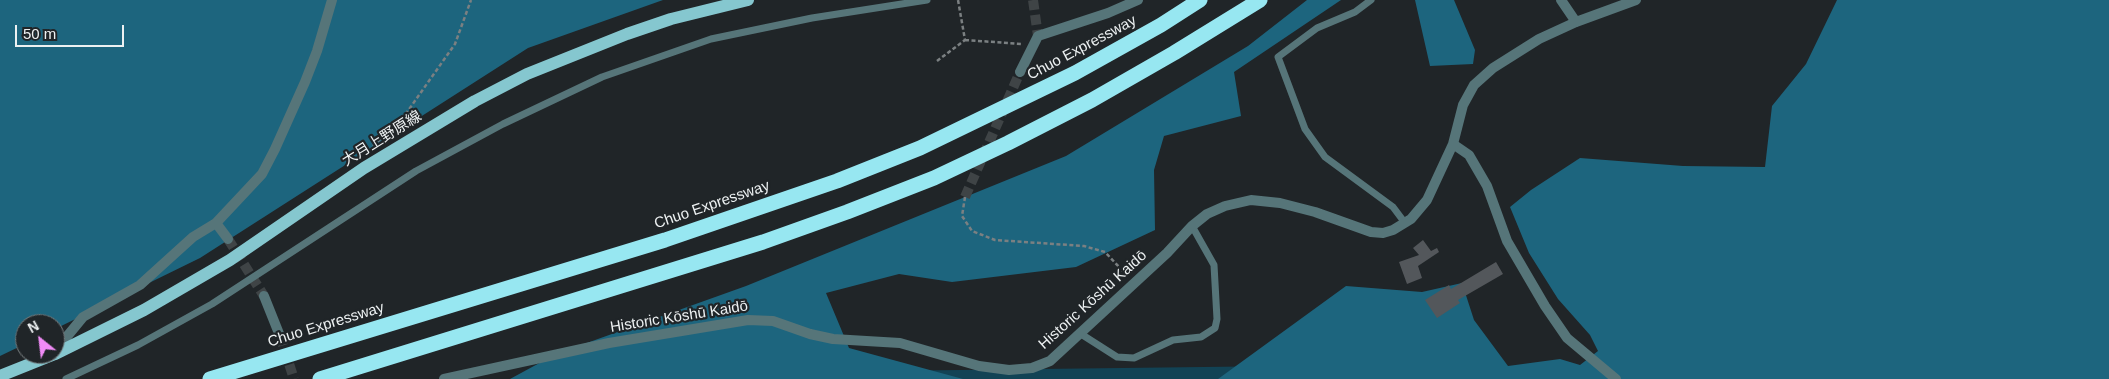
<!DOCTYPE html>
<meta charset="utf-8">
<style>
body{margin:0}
#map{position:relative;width:2109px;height:379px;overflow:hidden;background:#202528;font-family:Helvetica,sans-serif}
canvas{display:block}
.north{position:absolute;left:15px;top:314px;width:50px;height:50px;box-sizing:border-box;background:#202528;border:1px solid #727779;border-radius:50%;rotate:331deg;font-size:14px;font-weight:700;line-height:20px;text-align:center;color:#edf1f2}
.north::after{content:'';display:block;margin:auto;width:18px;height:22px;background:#f08bf6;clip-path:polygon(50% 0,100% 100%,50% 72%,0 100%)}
.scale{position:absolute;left:15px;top:25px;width:109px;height:22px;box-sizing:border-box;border:2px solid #edf1f2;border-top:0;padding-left:6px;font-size:15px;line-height:18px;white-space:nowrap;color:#edf1f2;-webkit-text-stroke:4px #202528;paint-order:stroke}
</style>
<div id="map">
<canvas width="2109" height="379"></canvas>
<div class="north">N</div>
<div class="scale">50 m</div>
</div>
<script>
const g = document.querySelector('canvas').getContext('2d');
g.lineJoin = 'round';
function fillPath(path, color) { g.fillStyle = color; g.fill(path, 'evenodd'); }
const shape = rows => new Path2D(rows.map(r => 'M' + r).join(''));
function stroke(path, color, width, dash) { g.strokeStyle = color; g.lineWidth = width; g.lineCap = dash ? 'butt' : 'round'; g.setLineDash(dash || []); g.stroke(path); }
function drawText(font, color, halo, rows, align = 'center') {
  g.font = font + ' Helvetica,"Noto Sans JP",sans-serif'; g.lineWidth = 4.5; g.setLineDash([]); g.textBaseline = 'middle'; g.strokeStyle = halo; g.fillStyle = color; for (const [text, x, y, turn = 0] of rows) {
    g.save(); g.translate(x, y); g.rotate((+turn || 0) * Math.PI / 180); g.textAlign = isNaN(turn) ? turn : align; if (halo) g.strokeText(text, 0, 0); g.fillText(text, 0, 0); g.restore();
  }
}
fillPath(shape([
 [1365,365,1442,379,620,379,635,374]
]), '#124355');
fillPath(shape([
 [0,0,663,0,528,48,200,258,55,329,55,324,25,324,25,344,0,356],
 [1307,0,1341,0,1234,72,1241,116,1164,136,1154,170,1155,230,1076,267,952,282,899,274,826,293,849,348,963,379,510,379,556,354,746,286,1066,156,1248,46],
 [1415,0,1454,0,1475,50,1473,64,1430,66],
 [1837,0,2109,0,2109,379,1218,379,1346,286,1422,292,1462,283,1474,320,1508,366,1560,359,1580,365,1598,351,1590,335,1558,299,1529,253,1510,207,1531,190,1580,158,1683,166,1765,167,1772,106,1806,64]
]), '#1d657e');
fillPath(shape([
 [1423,240,1431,251,1437,248,1439,252,1418,266,1422,278,1407,284,1399,262,1419,255,1413,248],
 [1496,262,1503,274,1458,300,1460,303,1437,318,1425,300,1449,285,1451,289]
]), '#53575b');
stroke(shape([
 [1033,0,1038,36],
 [965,197,1020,72],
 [228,239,264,296],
 [280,336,294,379]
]), '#3f4446', 10, [10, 5]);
stroke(shape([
 [965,40,1022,44],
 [937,61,965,40,958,0],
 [373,146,405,115,455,44,471,0],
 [965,197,962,216,972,231,995,240,1084,246,1105,252,1120,268,1125,278]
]), '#7b8082', 2.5, [4, 2.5]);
stroke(shape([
 [1371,0,1355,12,1317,28,1278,57,1305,129,1325,157,1393,207,1405,223],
 [1081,334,1117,357,1134,358,1173,340,1201,337,1215,328,1217,319,1214,265,1192,226],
 [66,379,138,345,212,304,416,171,503,124,602,77,711,39,812,18,927,0]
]), '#567579', 7);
stroke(shape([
 [1561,0,1576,22],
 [1020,72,1038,36,1108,13,1138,0],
 [1453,144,1469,155,1487,186,1507,241,1545,306,1567,338,1616,379],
 [216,223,228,239],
 [264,296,280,336],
 [55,351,83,317,140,285,193,237,216,223,262,174,275,149,305,82,317,51,332,0],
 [444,379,609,343,748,320,773,321,810,334,833,339,900,343,979,366,1009,370,1032,368,1050,361,1167,253,1192,226,1207,214,1225,206,1251,200,1280,203,1315,212,1371,232,1383,233,1393,230,1411,219,1427,200,1453,144,1463,105,1474,85,1493,68,1539,39,1576,22,1636,0]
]), '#567579', 10);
stroke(shape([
 [55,354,144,310,230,260,364,168,475,101,527,74,627,34,671,19,748,0],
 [0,376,55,354]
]), '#85c7cf', 12);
stroke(shape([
 [210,379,665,240,837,181,920,148,1075,73,1161,25,1200,0],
 [320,379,763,242,847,212,934,178,1008,143,1092,100,1174,53,1260,0]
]), '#97e7f1', 15);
drawText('15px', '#edf1f2', '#202528', [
 ["Chuo Expressway",1082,48,-28],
 ["大月上野原線",382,139,-32],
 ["Chuo Expressway",712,205,-19],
 ["Historic Kōshū Kaidō",1093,300,-42],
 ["Historic Kōshū Kaidō",679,317,-9],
 ["Chuo Expressway",326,325,-17]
]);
</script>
